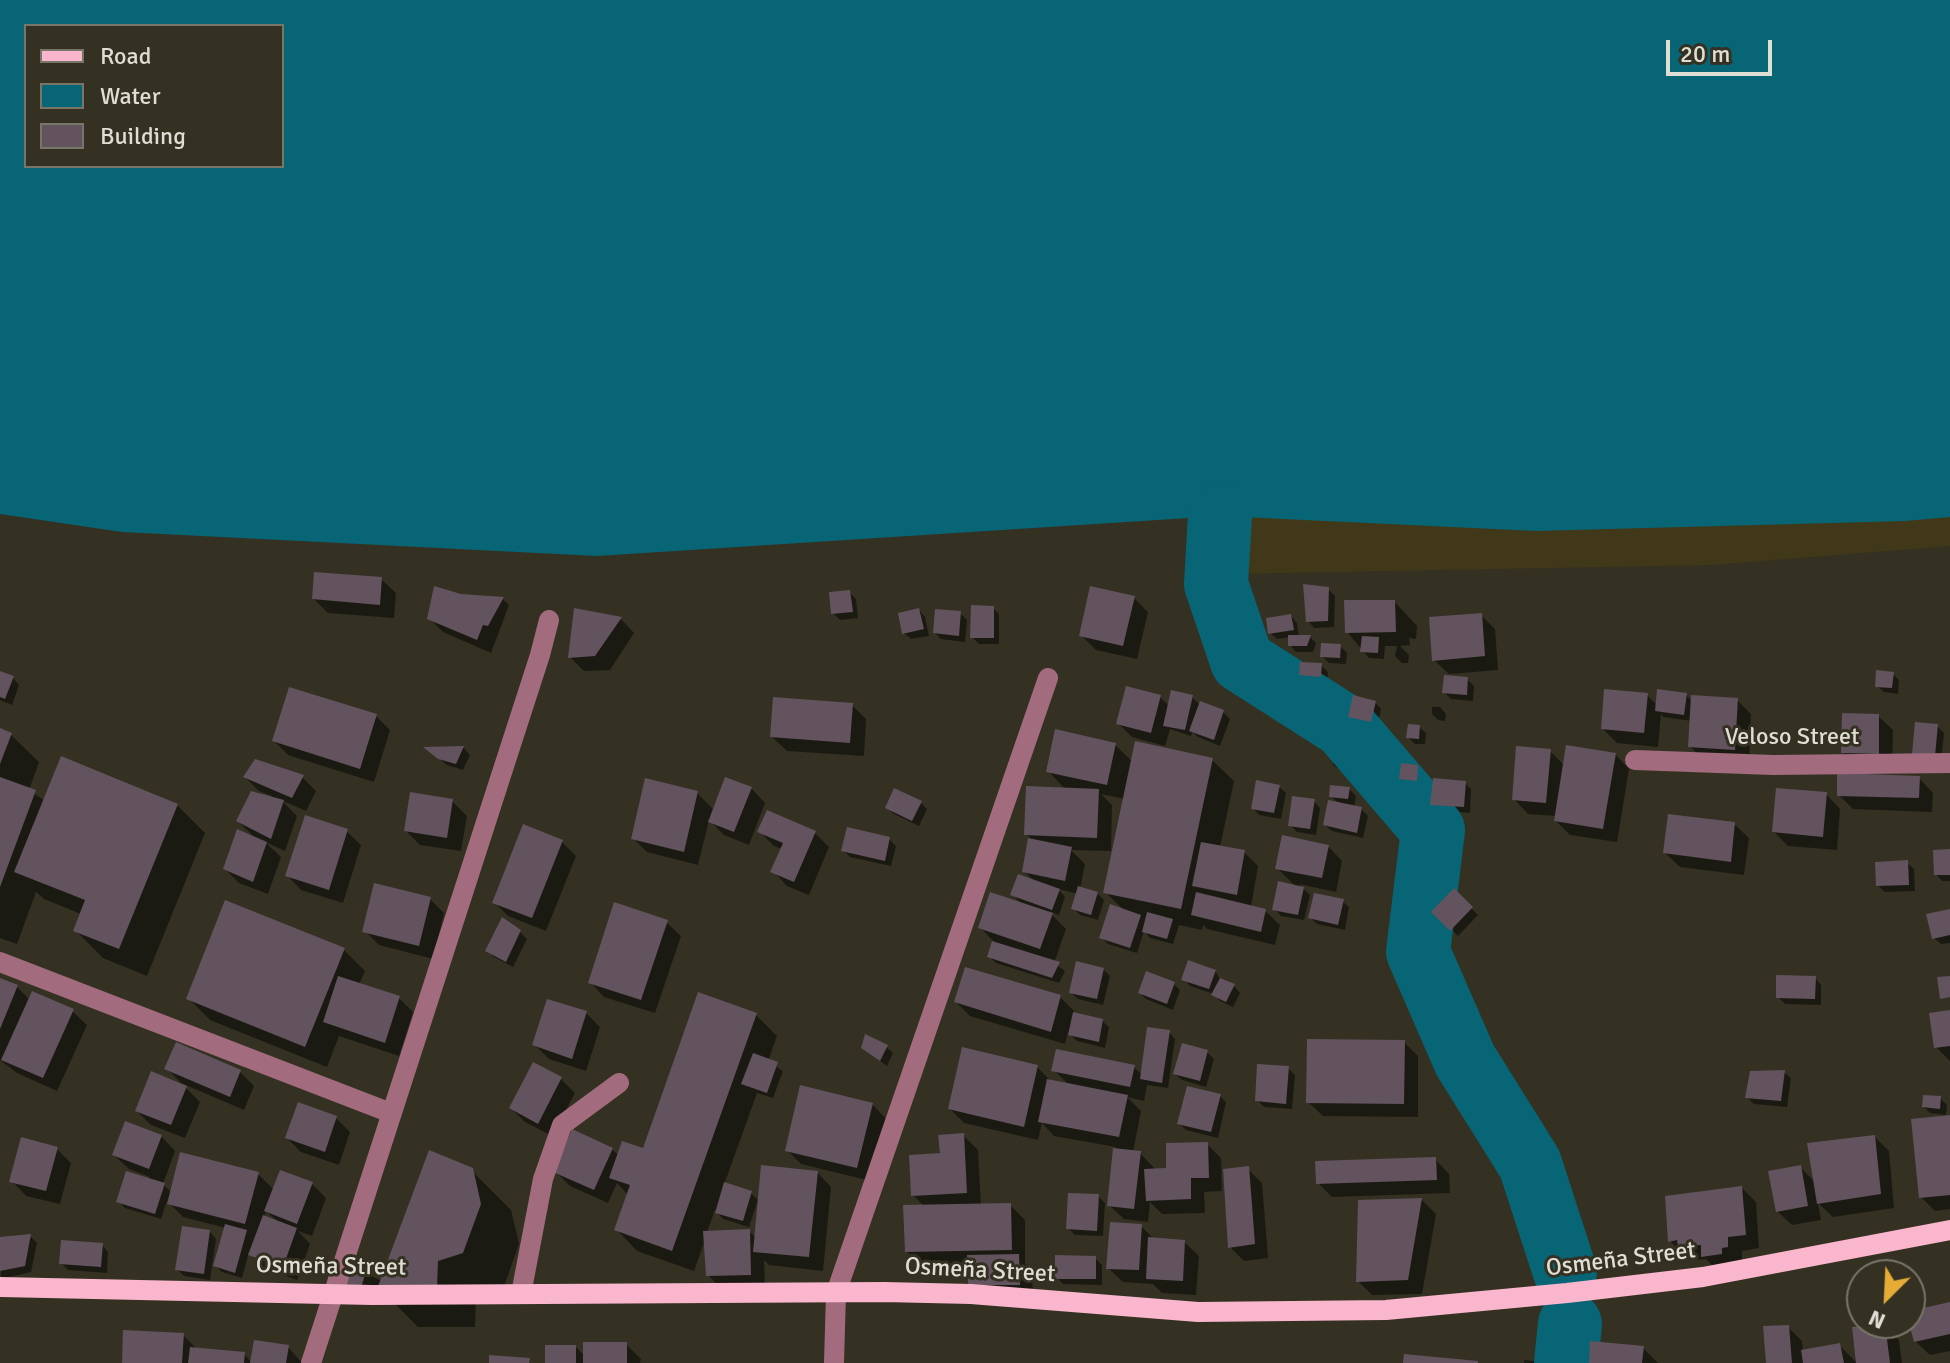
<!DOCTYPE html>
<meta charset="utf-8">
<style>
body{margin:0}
#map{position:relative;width:1950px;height:1363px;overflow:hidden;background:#343122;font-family:Signika,sans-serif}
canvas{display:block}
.legend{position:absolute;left:24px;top:24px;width:260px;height:144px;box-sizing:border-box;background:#343122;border:2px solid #787669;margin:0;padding:10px 14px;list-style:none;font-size:24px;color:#dfded4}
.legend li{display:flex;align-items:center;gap:16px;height:40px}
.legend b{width:40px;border:2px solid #787669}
.north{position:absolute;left:1846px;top:1259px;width:80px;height:80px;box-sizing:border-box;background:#343122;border:2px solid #787669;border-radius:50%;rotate:204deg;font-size:22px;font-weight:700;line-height:32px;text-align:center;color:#dfded4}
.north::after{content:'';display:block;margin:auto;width:28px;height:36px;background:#e6ac36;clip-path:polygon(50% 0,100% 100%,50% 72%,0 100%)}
.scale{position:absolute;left:1666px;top:40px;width:106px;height:36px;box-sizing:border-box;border:4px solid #dfded4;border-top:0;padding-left:10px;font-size:24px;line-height:28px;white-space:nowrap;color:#dfded4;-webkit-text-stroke:6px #343122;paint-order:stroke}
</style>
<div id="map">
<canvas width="1950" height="1363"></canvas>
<ul class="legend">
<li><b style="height:10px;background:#f9b6cc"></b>Road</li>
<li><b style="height:22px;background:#086575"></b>Water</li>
<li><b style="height:22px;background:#62535e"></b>Building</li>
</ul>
<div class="north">N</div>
<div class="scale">20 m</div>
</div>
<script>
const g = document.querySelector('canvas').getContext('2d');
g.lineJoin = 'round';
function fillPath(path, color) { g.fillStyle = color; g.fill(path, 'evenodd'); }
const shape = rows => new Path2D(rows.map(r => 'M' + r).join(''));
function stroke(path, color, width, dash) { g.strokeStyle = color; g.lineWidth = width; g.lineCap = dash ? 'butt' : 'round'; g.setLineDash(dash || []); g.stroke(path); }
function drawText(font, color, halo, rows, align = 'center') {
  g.font = font + ' Signika,sans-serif'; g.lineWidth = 6; g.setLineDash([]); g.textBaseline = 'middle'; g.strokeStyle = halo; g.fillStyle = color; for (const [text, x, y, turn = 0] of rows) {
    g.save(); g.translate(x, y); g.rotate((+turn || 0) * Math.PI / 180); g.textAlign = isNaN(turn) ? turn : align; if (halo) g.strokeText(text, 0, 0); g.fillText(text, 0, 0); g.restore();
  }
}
fillPath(shape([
 [1950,496,1950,546,1711,565,1225,574,1240,503]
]), '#403818');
fillPath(shape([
 [0,0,1950,0,1950,517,1906,521,1536,531,1220,516,597,556,122,532,0,514],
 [26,26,282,26,282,166,26,166]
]), '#086575');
fillPath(shape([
 [381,579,396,593,394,618,328,613,314,599],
 [1328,589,1335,596,1334,627,1314,628,1308,621],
 [849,592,856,599,858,618,840,620,833,613],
 [1134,598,1148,612,1137,659,1096,650,1081,635],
 [503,599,509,605,491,653,443,632,429,618,479,601],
 [1395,602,1417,626,1416,639,1409,638,1410,645,1400,646,1409,655,1408,663,1402,663,1395,656,1397,646,1385,646,1384,659,1369,658,1347,632],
 [993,608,999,614,999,644,979,644,972,637],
 [919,610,925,617,929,636,911,639,904,633],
 [960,613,967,620,965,642,941,639,935,633],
 [1481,615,1495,629,1498,670,1449,674,1434,660],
 [1291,616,1297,623,1299,637,1310,637,1316,643,1313,652,1296,652,1290,645,1290,637,1277,639,1270,633],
 [621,619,634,633,610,670,584,671,570,657],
 [1340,646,1347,653,1346,664,1329,663,1322,656],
 [1321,665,1328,672,1327,683,1308,681,1301,674],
 [0,673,13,678,19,685,12,705,0,700],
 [1893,674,1899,680,1898,694,1884,692,1877,686],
 [1467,679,1474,686,1473,701,1451,699,1444,692],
 [1647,695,1657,705,1686,695,1693,702,1737,700,1751,714,1749,764,1704,761,1690,746,1692,721,1663,717,1661,714,1658,747,1617,743,1603,729],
 [1160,697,1169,706,1192,697,1200,705,1223,712,1230,719,1220,746,1198,737,1192,732,1191,736,1170,729,1165,746,1132,737,1118,723],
 [1375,702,1381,709,1377,728,1357,723,1350,716],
 [852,705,866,719,864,756,787,751,772,737],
 [1432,707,1440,707,1446,714,1445,721,1438,720,1432,714],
 [376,716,390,730,374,782,288,755,274,741],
 [1878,716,1893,730,1892,767,1857,766,1843,752],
 [1937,726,1944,733,1941,762,1921,760],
 [1419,727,1426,733,1425,744,1415,744,1408,737],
 [0,731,11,735,39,762,29,790,45,801,177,805,205,833,147,976,103,958,75,930,81,914,44,899,36,892,17,944,0,938],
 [1381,740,1389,741,1395,747,1395,750,1388,750],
 [1115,745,1133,762,1212,760,1234,781,1220,847,1244,852,1258,866,1251,907,1265,911,1280,925,1275,945,1207,929,1203,925,1202,930,1179,925,1173,944,1150,938,1144,931,1137,953,1108,944,1101,937,1125,911,1105,892,1125,799,1101,794,1112,805,1111,851,1071,850,1085,864,1080,889,1097,893,1104,900,1098,920,1080,915,1073,908,1078,894,1058,889,1065,897,1059,915,1048,911,1066,929,1054,963,1065,971,1059,983,996,963,989,956,994,942,980,927,1023,905,1013,895,1035,882,1024,871,1030,838,1026,834,1066,790,1048,771],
 [464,748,470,755,463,770,447,765,427,749],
 [1550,751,1565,766,1615,754,1629,769,1617,842,1570,835,1556,821,1557,816,1528,814,1514,799],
 [1336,757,1351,767,1348,775,1333,765],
 [1417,767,1424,774,1423,786,1408,785,1401,778],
 [245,777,302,777,316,791,306,811,281,800,297,816,285,851,265,842,281,857,268,894,239,883,225,869,256,839,238,821,272,796,259,791],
 [1919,778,1933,793,1932,812,1853,809,1839,795],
 [1465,783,1471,789,1470,813,1439,810,1432,804],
 [1279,787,1286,793,1281,819,1259,815,1253,808],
 [751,788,765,803,749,845,724,835,709,820,698,865,647,852,633,838,697,793,714,810],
 [1349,789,1356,796,1354,808,1361,809,1368,816,1363,838,1332,831,1325,825,1340,805,1331,796],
 [1826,794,1840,809,1837,850,1788,846,1774,832],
 [452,801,467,816,461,851,420,845,406,831],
 [1314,801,1320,808,1316,835,1297,832,1290,825],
 [921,803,927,809,919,826,894,814,887,808],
 [1734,824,1749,838,1744,875,1680,867,1665,853],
 [346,831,361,845,343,903,301,890,287,875],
 [760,832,815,833,829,847,809,895,787,886,773,871,782,849,774,846],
 [889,839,896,846,891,866,850,857,844,851],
 [562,842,576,856,546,931,508,916,494,902],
 [1328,846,1342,861,1336,892,1299,884,1310,895,1304,920,1281,916,1275,909,1296,887,1278,869],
 [1950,851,1950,881,1942,881,1936,874],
 [1907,863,1914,869,1915,891,1885,892,1878,886],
 [1454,891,1478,915,1458,936,1434,912],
 [430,899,444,913,433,959,379,945,365,931],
 [1342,901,1349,907,1345,930,1317,924,1311,918],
 [1950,911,1950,943,1941,944,1934,938],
 [666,922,681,936,655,1013,604,997,590,982],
 [520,932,527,939,513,967,494,957,488,951],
 [344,950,365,971,359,985,399,998,413,1012,399,1056,339,1036,327,1067,210,1020,188,998],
 [1103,969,1110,976,1103,1005,1078,999,1071,993],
 [1215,971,1221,980,1234,986,1240,993,1233,1007,1220,1001,1214,994,1190,986,1184,979],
 [1815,978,1821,985,1821,1005,1785,1004,1778,997],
 [0,980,17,987,30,1000,72,1011,87,1025,57,1091,17,1073,0,1060],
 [1174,984,1180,990,1173,1010,1146,999,1140,993],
 [1060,997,1074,1011,1073,1014,1102,1021,1109,1027,1105,1048,1077,1041,1068,1032,1065,1044,970,1016,956,1002],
 [1950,1012,1950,1061,1936,1047],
 [586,1013,600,1027,586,1071,549,1059,535,1045],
 [756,1015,777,1036,768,1061,783,1071,773,1098,757,1093,724,1185,751,1193,758,1200,749,1227,723,1219,715,1210,707,1232,749,1231,756,1238,817,1172,831,1187,823,1271,769,1265,764,1260,765,1288,722,1290,708,1275,706,1237,694,1271,637,1251,616,1229,628,1195,617,1183,608,1203,570,1186,555,1171,612,1149,619,1156,644,1150],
 [1169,1032,1175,1039,1168,1088,1147,1085,1144,1101,1127,1097,1141,1111,1133,1152,1140,1153,1154,1168,1154,1171,1168,1170,1207,1144,1221,1158,1222,1191,1204,1192,1205,1213,1162,1214,1150,1202,1148,1222,1124,1219,1109,1205,1116,1147,1054,1136,1042,1123,1038,1140,964,1123,950,1109,1037,1067,1052,1082,1069,1085,1054,1070,1134,1067,1142,1075],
 [1404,1042,1418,1056,1418,1117,1323,1116,1308,1102],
 [886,1047,893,1053,887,1066,863,1048],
 [1207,1052,1214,1059,1206,1087,1182,1080,1175,1074],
 [534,1064,561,1079,575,1093,552,1136,525,1122,511,1108],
 [167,1068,240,1072,254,1086,244,1110,181,1083],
 [1288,1068,1295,1075,1292,1109,1264,1107,1257,1100],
 [1784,1072,1791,1078,1787,1107,1754,1104,1748,1098],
 [186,1088,200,1102,185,1138,151,1125,137,1111],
 [1220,1096,1226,1102,1218,1138,1186,1130,1179,1123],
 [1940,1098,1947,1105,1946,1115,1930,1113,1924,1107],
 [872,1104,886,1119,871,1181,801,1164,787,1150],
 [1950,1117,1950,1209,1935,1211,1921,1197],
 [336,1118,350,1132,339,1165,301,1152,287,1138],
 [963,1135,978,1150,981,1206,1010,1205,1025,1220,1025,1263,1032,1270,1033,1298,984,1299,969,1264,921,1265,906,1251,925,1207,913,1195],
 [161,1136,175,1151,163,1184,172,1193,258,1174,274,1190,312,1184,326,1198,312,1236,298,1231,310,1244,297,1280,265,1268,249,1252,242,1278,222,1272,216,1266,226,1228,183,1217,167,1201,161,1219,125,1208,119,1202,150,1177,129,1169,114,1155],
 [266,1211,279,1223,264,1218],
 [1875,1137,1889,1151,1894,1208,1833,1217,1818,1203,1821,1220,1792,1225,1777,1211,1800,1167,1815,1182],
 [57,1149,71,1163,60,1204,26,1196,12,1181],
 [1435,1159,1449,1174,1450,1193,1332,1197,1318,1183],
 [1248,1169,1262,1183,1268,1258,1244,1261,1230,1247],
 [471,1170,511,1210,519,1244,502,1292,476,1299,475,1327,418,1327,382,1291,351,1293,365,1273,382,1281],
 [1742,1188,1756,1202,1759,1248,1742,1251,1742,1261,1717,1270,1706,1259,1694,1260,1688,1254,1684,1255,1670,1241],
 [1098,1196,1105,1203,1103,1236,1075,1235,1068,1228],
 [1422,1200,1436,1214,1422,1294,1372,1295,1358,1281],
 [1141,1226,1155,1240,1184,1242,1199,1256,1196,1295,1162,1293,1153,1284,1123,1282,1108,1268],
 [210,1232,216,1239,210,1280,184,1276,177,1269],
 [31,1237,37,1243,31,1272,1,1279,0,1239],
 [102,1245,108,1252,107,1273,68,1270,61,1263],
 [1095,1258,1102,1265,1102,1285,1063,1284,1057,1278],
 [1950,1304,1950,1351,1930,1355,1915,1341],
 [1885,1326,1899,1340,1902,1363,1858,1363],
 [1788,1327,1802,1341,1803,1351,1839,1345,1857,1363,1768,1363],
 [183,1335,197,1349,244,1354,252,1363,288,1347,302,1363,124,1363],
 [626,1344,641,1359,640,1363,547,1363,576,1347,585,1356],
 [1643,1348,1658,1363,1591,1363],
 [1524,1360,1553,1363,1524,1363]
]), '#0007');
stroke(shape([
 [1220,516,1216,584,1242,661,1344,726,1433,830,1418,952,1465,1060,1530,1164,1565,1272],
 [1566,1363,1570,1324]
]), '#086575', 64);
fillPath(shape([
 [314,572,382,577,380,605,312,599],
 [1303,584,1329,587,1328,621,1306,622],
 [434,586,461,594,504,597,488,626,483,625,477,640,427,619],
 [1090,586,1135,596,1123,646,1079,636],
 [850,590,853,612,831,614,829,592],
 [1344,600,1395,600,1396,632,1345,633],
 [971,605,994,606,994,638,970,638],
 [574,608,622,617,595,656,568,658],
 [919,608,924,629,902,634,898,613],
 [935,609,961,611,959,636,933,633],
 [1482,613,1485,656,1432,661,1429,617],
 [1291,614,1294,630,1268,634,1266,618],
 [1288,635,1311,635,1307,646,1288,646],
 [1362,636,1379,637,1378,653,1360,652],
 [1321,643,1341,644,1340,658,1320,657],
 [1300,662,1322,663,1321,677,1299,675],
 [1876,670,1894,672,1892,688,1875,687],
 [0,671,14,676,5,699,0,697],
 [1444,675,1468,677,1467,695,1442,693],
 [1126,686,1161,695,1151,733,1116,724],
 [289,687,377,714,360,769,272,741],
 [1604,689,1648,693,1644,733,1601,729],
 [1657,689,1687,693,1684,715,1655,711],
 [1171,690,1193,695,1185,730,1163,726],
 [1353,695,1376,701,1371,722,1348,717],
 [1691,695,1738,698,1735,750,1688,747],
 [773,697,853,703,850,743,770,737],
 [1200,701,1224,710,1214,740,1189,731],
 [1842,713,1879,714,1879,754,1841,753],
 [1915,722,1938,724,1935,756,1912,754],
 [1408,724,1420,725,1419,739,1406,738],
 [0,728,12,733,0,764],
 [1055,729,1116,743,1107,785,1046,772],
 [1135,741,1213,758,1181,909,1103,893],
 [1566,745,1616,753,1603,829,1554,821],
 [464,746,456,764,438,759,423,747],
 [1516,746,1551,749,1546,803,1512,800],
 [61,756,178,804,119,949,73,931,85,900,14,872],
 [255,759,304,775,292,798,243,777],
 [1401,763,1418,765,1417,781,1399,779],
 [1837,773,1920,776,1919,798,1837,796],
 [0,777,36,790,0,887],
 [725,777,752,787,734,832,708,822],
 [645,778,698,791,684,852,631,839],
 [1433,778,1466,781,1464,807,1430,805],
 [1256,780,1280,785,1274,813,1251,809],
 [1330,785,1350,787,1348,799,1329,797],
 [1026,786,1099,789,1097,838,1024,835],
 [894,788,922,801,912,821,885,808],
 [1776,788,1827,792,1823,837,1772,832],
 [251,791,284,800,271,839,236,821],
 [410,792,453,799,447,838,404,831],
 [1292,796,1315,799,1310,829,1288,826],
 [1328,800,1362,807,1357,833,1323,825],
 [767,810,816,831,794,882,770,872,783,843,757,832],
 [1668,814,1735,822,1731,862,1663,853],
 [305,815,348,829,329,890,285,876],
 [523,824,563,840,532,918,492,903],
 [847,827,890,837,885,861,841,851],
 [237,829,267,842,253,882,223,869],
 [1282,835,1329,845,1322,878,1275,869],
 [1028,838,1072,847,1065,881,1022,872],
 [1201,842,1245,850,1237,895,1192,886],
 [1950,849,1950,875,1934,875,1933,850],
 [1908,860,1909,885,1876,886,1875,862],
 [1018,874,1060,889,1052,910,1010,895],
 [1278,881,1304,887,1298,915,1272,910],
 [374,883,431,897,419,946,362,932],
 [1078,886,1098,892,1091,915,1071,909],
 [1454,888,1473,907,1450,931,1431,912],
 [990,892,1053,913,1040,949,978,928],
 [1196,892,1266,909,1261,932,1191,915],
 [1314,893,1344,899,1338,925,1308,918],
 [225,900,345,948,305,1047,186,999],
 [614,902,668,920,641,1000,588,983],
 [1110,904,1141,915,1130,948,1099,938],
 [1950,909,1950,935,1932,939,1926,914],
 [1147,912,1173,919,1167,939,1142,932],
 [502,917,521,930,506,962,485,951],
 [992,941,1060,962,1052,978,987,957],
 [1188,960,1216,970,1209,989,1181,980],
 [1076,961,1104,968,1097,999,1069,993],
 [965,967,1061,995,1051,1032,954,1002],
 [1146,971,1175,982,1167,1004,1138,993],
 [1776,975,1816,976,1815,999,1776,998],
 [338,976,400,996,385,1043,323,1022],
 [1950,976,1950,997,1940,999,1937,977],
 [0,978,18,985,0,1029],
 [1220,978,1235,984,1226,1002,1211,995],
 [32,991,74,1009,43,1078,1,1060],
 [698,992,757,1013,672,1251,614,1230,630,1185,609,1178,622,1141,643,1148],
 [547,999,587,1011,572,1059,532,1045],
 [1950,1010,1950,1046,1934,1048,1929,1013],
 [1073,1012,1103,1019,1099,1042,1068,1035],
 [1147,1027,1170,1030,1162,1083,1140,1079],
 [865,1034,888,1045,880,1061,861,1048],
 [1307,1039,1405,1040,1404,1104,1306,1103],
 [176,1042,241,1070,230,1097,164,1069],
 [1182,1043,1208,1050,1200,1081,1173,1074],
 [962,1047,1038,1065,1024,1127,948,1109],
 [1056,1049,1135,1065,1130,1087,1051,1071],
 [753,1053,778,1062,767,1093,741,1084],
 [533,1062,562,1077,538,1124,509,1108],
 [1257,1064,1289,1066,1286,1104,1255,1101],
 [1785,1070,1781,1101,1745,1098,1750,1071],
 [151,1071,187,1086,171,1125,135,1111],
 [1047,1079,1128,1095,1119,1137,1038,1122],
 [800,1085,873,1103,857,1168,785,1151],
 [1187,1086,1221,1094,1211,1132,1177,1124],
 [1923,1095,1941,1096,1940,1109,1922,1107],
 [298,1102,337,1116,325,1152,285,1138],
 [1950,1115,1950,1195,1919,1198,1911,1119],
 [125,1121,162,1135,149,1169,112,1155],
 [572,1129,613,1148,594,1190,553,1172],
 [964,1133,967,1193,911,1196,909,1155,940,1153,938,1135],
 [1875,1135,1881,1194,1817,1204,1807,1143],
 [21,1137,58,1147,46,1191,9,1182],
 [1208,1142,1209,1178,1191,1178,1191,1199,1146,1201,1144,1169,1166,1168,1166,1143],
 [1113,1148,1141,1151,1134,1209,1107,1206],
 [429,1150,473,1168,481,1204,463,1253,438,1261,437,1288,377,1289],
 [180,1152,259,1172,245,1224,167,1204],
 [1436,1157,1437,1180,1316,1184,1315,1161],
 [761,1165,818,1171,809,1257,753,1252],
 [1801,1165,1808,1206,1776,1212,1768,1171],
 [1249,1166,1255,1244,1228,1248,1223,1169],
 [280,1170,313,1182,297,1224,264,1211],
 [126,1171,165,1183,155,1214,116,1202],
 [724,1182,752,1191,743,1221,715,1213],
 [1742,1186,1746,1235,1728,1237,1728,1247,1722,1248,1722,1254,1701,1257,1701,1245,1678,1246,1677,1240,1668,1242,1665,1196],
 [1068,1193,1099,1194,1097,1231,1066,1229],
 [1422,1198,1408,1280,1356,1282,1358,1200],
 [1011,1203,1012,1250,905,1252,903,1205],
 [263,1215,297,1228,283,1267,248,1255],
 [1110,1222,1142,1224,1139,1270,1106,1269],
 [225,1224,247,1230,235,1273,213,1266],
 [182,1226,210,1230,204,1274,175,1270],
 [750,1229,751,1275,706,1276,703,1231],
 [31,1234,25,1266,0,1271,0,1237],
 [1148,1237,1185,1240,1183,1281,1146,1279],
 [61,1240,103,1243,101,1267,59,1264],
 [1019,1254,1020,1285,968,1285,967,1255],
 [1055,1255,1096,1256,1096,1279,1055,1279],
 [350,1265,366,1271,361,1288,343,1288],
 [1950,1302,1950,1334,1914,1342,1909,1323,1910,1311],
 [1885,1324,1890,1363,1856,1363,1852,1327],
 [1789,1325,1792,1363,1766,1363,1763,1326],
 [123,1330,184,1333,182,1363,122,1363],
 [254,1340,289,1345,286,1363,250,1363],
 [1590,1341,1644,1346,1642,1363,1589,1363],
 [583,1342,627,1342,627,1363,583,1363],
 [1840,1343,1844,1363,1803,1363,1801,1350],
 [545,1345,576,1345,576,1363,545,1363],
 [190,1347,245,1352,244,1363,188,1363],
 [1404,1354,1478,1361,1478,1363,1403,1363],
 [489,1355,530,1358,529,1363,489,1363]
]), '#62535e');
stroke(shape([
 [1635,760,1773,765,1950,763],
 [0,962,391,1113],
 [521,1294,543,1179,562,1125,619,1083],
 [311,1363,540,655,549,620],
 [834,1363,836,1293,1048,678]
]), '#a26c7e', 20);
stroke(shape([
 [0,1287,372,1295,884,1292,971,1294,1198,1312,1386,1310,1567,1293,1703,1277,1950,1230]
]), '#f9b6cc', 20);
drawText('24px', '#dfded4', '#343122', [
 ["Veloso Street",1792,738],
 ["Osmeña Street",1621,1260,-7],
 ["Osmeña Street",331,1267,1],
 ["Osmeña Street",980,1271,3]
]);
</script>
